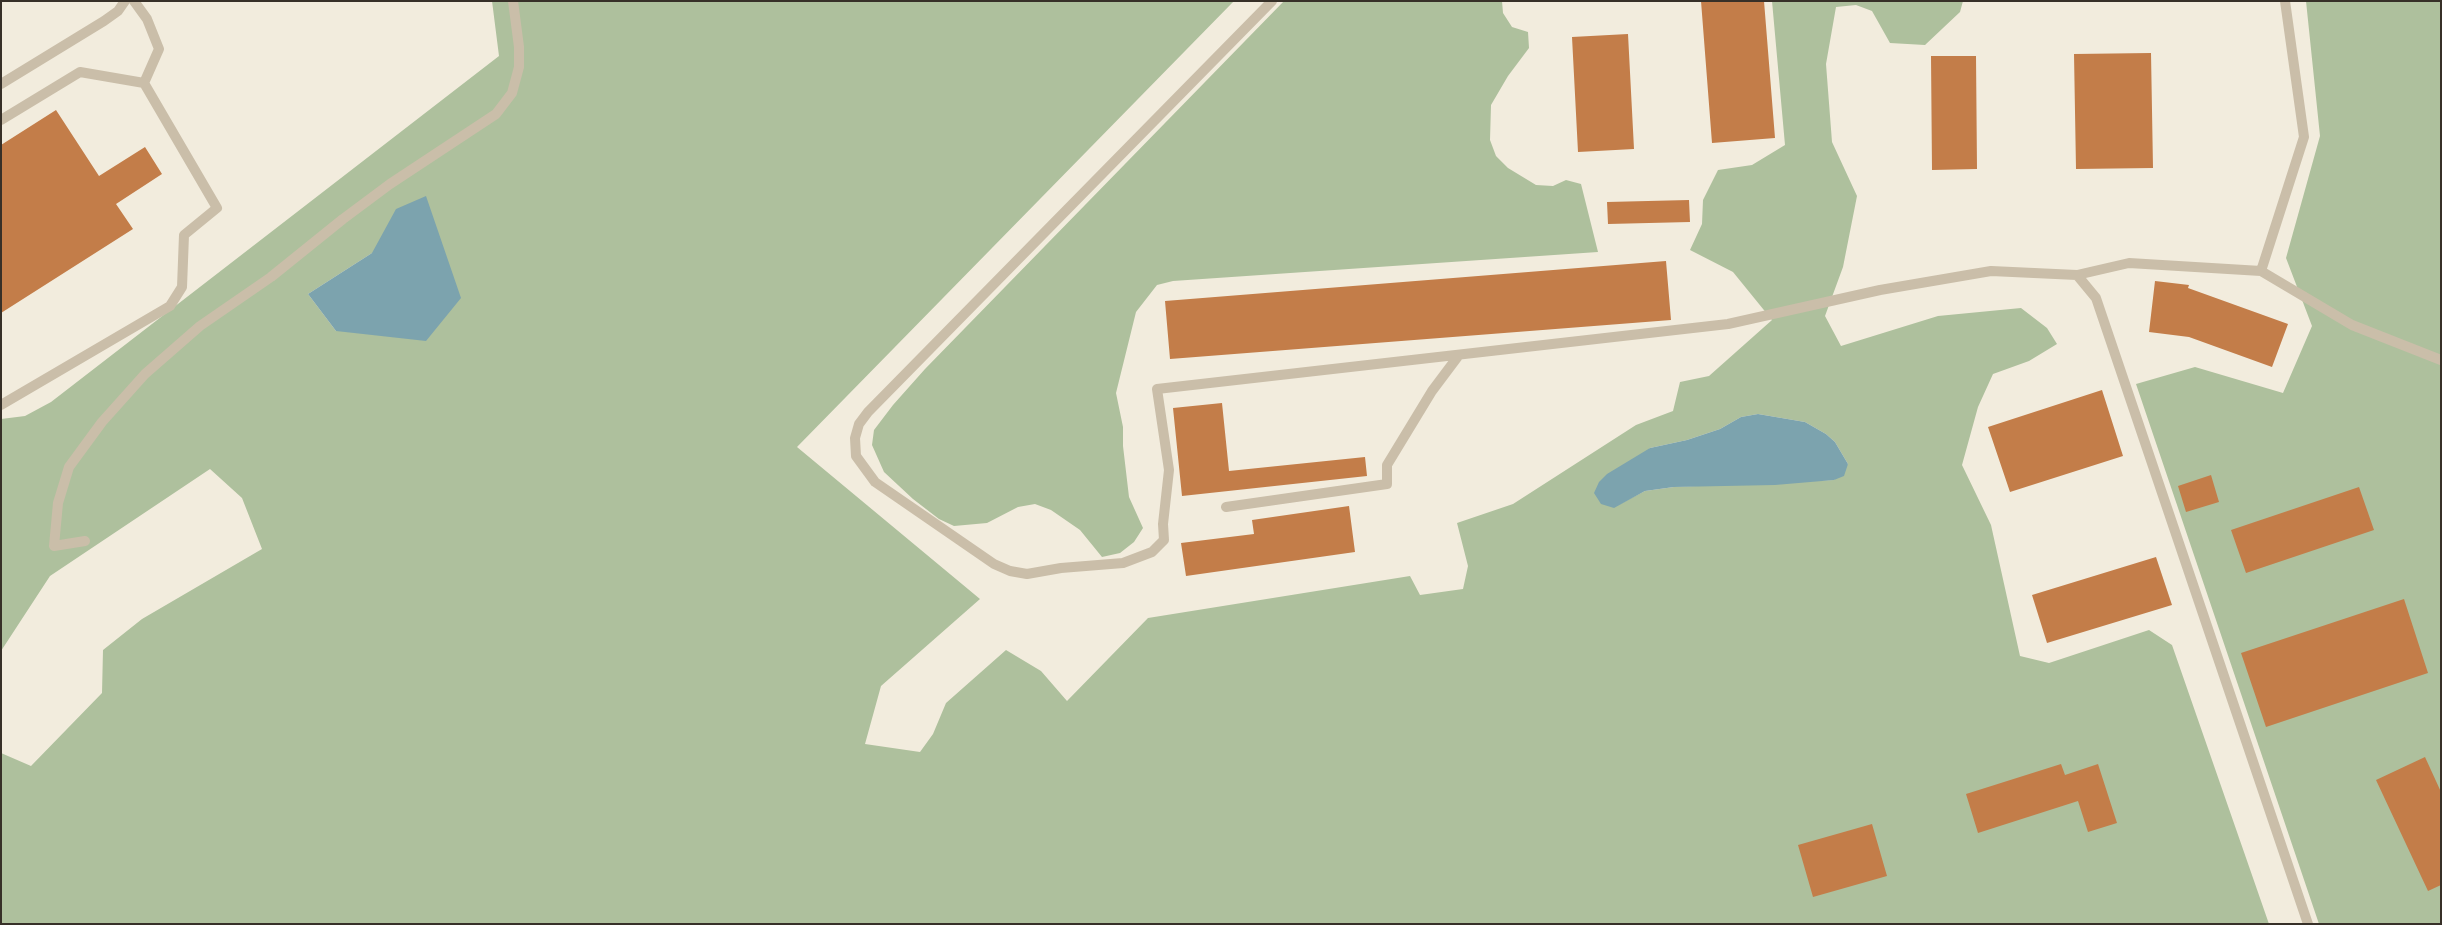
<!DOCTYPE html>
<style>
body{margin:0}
#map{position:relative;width:2442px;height:925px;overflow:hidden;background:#f2ecdd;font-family:"Roboto Condensed",sans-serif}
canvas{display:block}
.frame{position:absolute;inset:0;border:2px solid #373028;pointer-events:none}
</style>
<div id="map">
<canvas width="2442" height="925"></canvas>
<div class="frame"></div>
</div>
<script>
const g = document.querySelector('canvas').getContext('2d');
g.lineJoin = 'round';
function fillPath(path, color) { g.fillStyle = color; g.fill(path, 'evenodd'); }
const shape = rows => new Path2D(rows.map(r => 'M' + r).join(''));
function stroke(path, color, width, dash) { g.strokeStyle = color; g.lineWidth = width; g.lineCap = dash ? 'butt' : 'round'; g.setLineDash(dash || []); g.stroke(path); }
fillPath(shape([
 [492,1,1234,1,797,447,980,599,881,686,865,744,920,752,933,734,946,703,1006,650,1041,671,1067,701,1148,618,1410,576,1420,595,1463,589,1468,566,1457,523,1513,504,1636,425,1673,411,1680,382,1709,376,1772,320,1733,272,1690,250,1702,224,1703,200,1718,170,1752,165,1785,145,1772,1,1963,1,1960,12,1925,45,1890,43,1872,11,1856,5,1836,7,1826,64,1832,142,1857,196,1843,267,1825,316,1841,346,1938,316,2021,308,2047,328,2057,344,2029,361,1993,374,1978,407,1962,465,1991,525,2020,656,2049,663,2149,630,2172,645,2269,924,1,924,1,753,31,766,102,693,103,650,142,619,262,549,242,498,210,469,50,576,1,651,1,419,25,416,51,402,499,56],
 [372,253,336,331,308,294],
 [1758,414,1805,422,1826,434,1835,442,1848,464,1834,480,1674,487,1645,491,1614,507,1650,448,1687,440,1720,429,1741,417],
 [1284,1,1502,1,1503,13,1512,27,1528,32,1529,48,1508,76,1491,105,1490,140,1496,156,1508,168,1536,185,1553,186,1566,180,1581,184,1598,252,1173,281,1157,285,1136,312,1116,393,1123,427,1123,446,1129,497,1143,528,1134,542,1120,553,1102,557,1080,530,1051,510,1035,504,1018,507,987,523,954,526,939,519,913,499,884,472,872,445,874,430,893,405,925,369],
 [2306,1,2441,1,2441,924,2319,924,2136,384,2195,367,2283,393,2312,326,2286,258,2320,136]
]), '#aec09d');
fillPath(shape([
 [426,196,461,298,426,341,336,331,308,294,372,253,396,209],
 [1758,414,1805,422,1826,434,1835,442,1848,464,1844,476,1834,480,1775,485,1674,487,1645,491,1614,508,1601,504,1594,493,1599,482,1607,474,1650,448,1687,440,1720,429,1741,417]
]), '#7ca3ae');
fillPath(shape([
 [1701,1,1764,1,1775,138,1712,143],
 [1628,34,1634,149,1578,152,1572,37],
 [2151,53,2153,168,2076,169,2074,54],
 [1931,56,1976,56,1977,169,1932,170],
 [56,110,99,176,145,147,162,174,116,204,133,229,1,313,1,145],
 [1689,200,1690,222,1608,224,1607,202],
 [1666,261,1671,320,1170,359,1165,301],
 [2155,281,2189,285,2188,288,2288,324,2272,367,2189,337,2149,332],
 [2102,390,2123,456,2010,492,1988,427],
 [1222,403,1229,471,1365,457,1367,476,1182,496,1173,408],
 [2211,475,2219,502,2186,512,2178,486],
 [2359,487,2374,530,2246,573,2231,530],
 [1349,506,1355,552,1186,576,1181,543,1254,534,1252,520],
 [2156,557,2172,605,2047,643,2032,595],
 [2404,599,2428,673,2266,727,2241,653],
 [2425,757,2441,792,2441,885,2428,891,2376,780],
 [2061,764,2065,775,2098,764,2117,823,2088,832,2078,801,1978,833,1966,794],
 [1872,824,1887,876,1813,897,1798,845]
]), '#c37d49');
stroke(shape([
 [1272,1,868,412,859,424,855,438,856,456,875,482,994,564,1010,571,1027,574,1061,568,1123,563,1152,552,1164,540,1163,524,1169,470,1157,389,1728,324,1880,290,1991,271,2077,275,2096,298,2308,924],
 [1,84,104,21,118,11,125,1],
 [1,120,80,72,144,83],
 [2261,271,2352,325,2441,360],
 [2077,275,2129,263,2261,271,2304,137,2285,1],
 [1,405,170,306,182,287,184,235,217,208,144,83,159,49,147,19,134,1],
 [1226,507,1387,484,1387,465,1432,391,1459,355],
 [85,541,54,546,58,503,69,467,102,422,145,374,200,326,271,277,343,219,390,184,496,114,512,93,519,67,519,47,513,1]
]), '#cabea9', 10);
</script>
